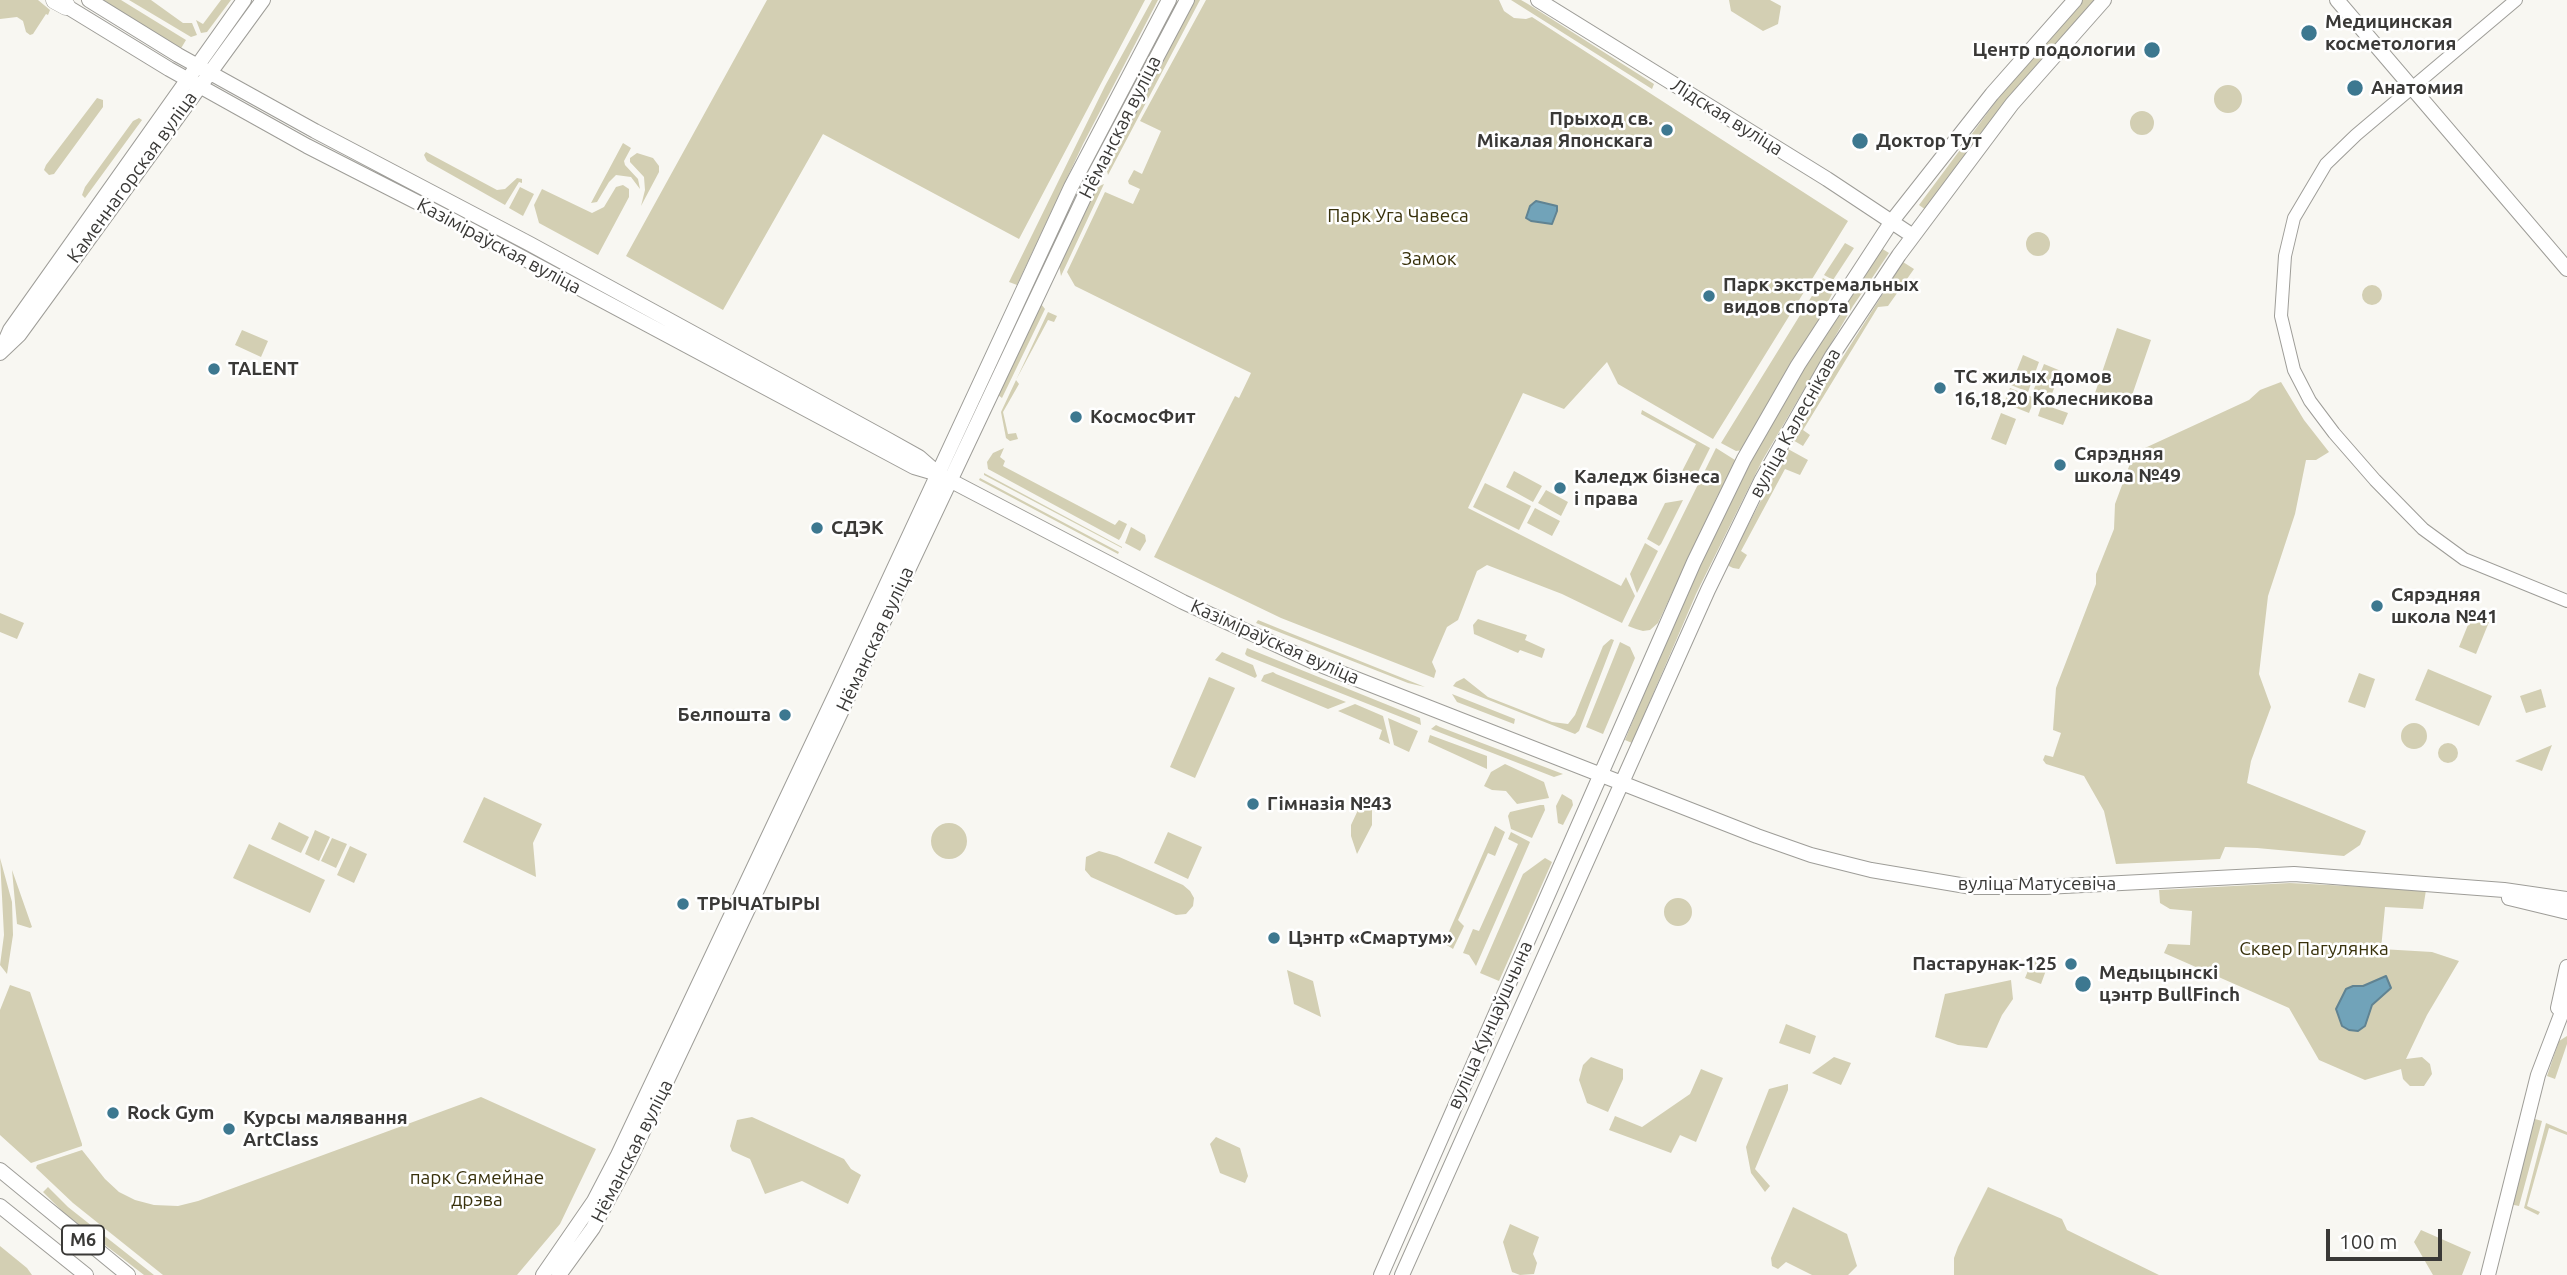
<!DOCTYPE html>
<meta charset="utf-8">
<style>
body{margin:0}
#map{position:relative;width:2567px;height:1275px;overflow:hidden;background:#f8f7f2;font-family:Ubuntu,sans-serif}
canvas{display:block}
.scale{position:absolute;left:2326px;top:1229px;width:116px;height:32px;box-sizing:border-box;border:4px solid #3a3937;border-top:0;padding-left:9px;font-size:21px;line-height:24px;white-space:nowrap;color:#3a3937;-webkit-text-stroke:5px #fff;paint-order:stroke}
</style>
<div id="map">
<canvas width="2567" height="1275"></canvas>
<div class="scale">100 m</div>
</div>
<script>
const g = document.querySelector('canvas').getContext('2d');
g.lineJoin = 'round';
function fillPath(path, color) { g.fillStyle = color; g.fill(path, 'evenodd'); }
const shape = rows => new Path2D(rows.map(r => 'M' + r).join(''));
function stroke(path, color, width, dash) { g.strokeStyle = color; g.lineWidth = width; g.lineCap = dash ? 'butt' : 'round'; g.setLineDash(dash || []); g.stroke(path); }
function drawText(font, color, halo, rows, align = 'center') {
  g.font = font + ' Ubuntu,sans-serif'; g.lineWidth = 5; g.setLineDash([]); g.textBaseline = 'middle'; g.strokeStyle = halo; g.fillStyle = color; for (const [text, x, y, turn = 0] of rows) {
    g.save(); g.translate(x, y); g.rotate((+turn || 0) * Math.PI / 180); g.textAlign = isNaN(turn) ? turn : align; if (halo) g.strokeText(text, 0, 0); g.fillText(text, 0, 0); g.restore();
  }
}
fillPath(shape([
 [0,0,38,0,50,10,48,15,46,14,33,34,30,35,26,32,23,21,17,17,0,19],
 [95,0,121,0,186,40,180,50],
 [129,0,151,0,183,23,192,23,197,35,191,37],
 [221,0,231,0,207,32,201,33,196,20,203,24],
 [767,0,1145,0,1019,239,823,134,723,310,626,256],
 [1152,0,1158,0,1083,144,1017,285,1009,282,1105,86],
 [1194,0,1200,0,1108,175,1106,167],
 [1206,0,1499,0,1504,11,1514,18,1526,19,1532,17,1848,221,1713,439,1618,384,1607,362,1564,409,1523,393,1468,508,1621,586,1626,577,1635,596,1622,623,1562,594,1487,565,1477,571,1458,620,1447,627,1432,662,1436,671,1434,678,1281,618,1154,557,1235,396,1239,398,1251,373,1075,286,1067,272,1105,192,1133,204,1140,189,1129,184,1128,181,1134,170,1142,174,1161,131,1140,121],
 [1511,0,1521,0,1528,4,1654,84,1652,89],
 [1729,0,1770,0,1781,6,1778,24,1763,31,1731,11],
 [2082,0,2099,0,1926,210,1919,205,2006,88],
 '2214 99a14 14 0 1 1 28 0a14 14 0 1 1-28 0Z',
 [97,98,103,100,103,107,54,174,49,175,44,170,46,165],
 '2130 123a12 12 0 1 1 24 0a12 12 0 1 1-24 0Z',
 [139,118,142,120,85,198,82,195,85,187,133,121],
 [623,143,631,148,624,161,625,165,638,179,640,189,631,177,616,175,609,182,597,202,591,203],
 [426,152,497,190,505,189,517,178,522,179,522,183,519,182,505,205,427,161,424,155],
 [637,153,653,158,659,166,659,172,641,206,645,190,644,177,630,162,630,158],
 [1104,184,1061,276,1059,265,1090,198,1097,187],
 [623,185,629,189,629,197,598,255,539,223,534,205,542,189,592,213,604,207,616,187],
 [520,187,534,194,523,216,509,208],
 '2026 244a12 12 0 1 1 24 0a12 12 0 1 1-24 0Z',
 [1845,243,1854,248,1833,280,1824,275],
 [1881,248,1889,253,1853,306,1762,461,1696,594,1632,743,1625,740,1686,591,1744,470,1809,358],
 [1903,262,1914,269,1888,306,1878,307,1803,430,1810,435,1803,446,1791,439],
 [1823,278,1831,283,1829,287,1832,294,1816,325,1743,450,1736,451,1721,443],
 '2362 295a10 10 0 1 1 20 0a10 10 0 1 1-20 0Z',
 [1041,304,1045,309,1002,398,998,395],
 [1048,312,1057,316,1054,322,1048,320,1016,380,1019,384,1003,412,1008,434,1016,433,1018,439,1010,441,1006,438,1001,412],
 [2117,328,2151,340,2128,407,2094,396],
 [242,330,268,341,261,357,235,345],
 [2023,355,2039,362,2028,392,2011,385],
 [2044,364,2061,371,2049,401,2032,394],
 [2281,382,2304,420,2329,452,2316,460,2306,460,2295,514,2268,596,2259,674,2271,707,2251,761,2247,783,2366,831,2360,845,2344,856,2257,848,2225,847,2220,859,2116,864,2104,811,2084,776,2046,764,2043,760,2045,755,2053,757,2061,733,2053,730,2056,688,2096,584,2096,574,2114,529,2115,504,2134,453,2249,400,2260,390],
 [2010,388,2035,398,2029,413,2004,403],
 [2042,404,2068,413,2063,425,2038,416],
 [1642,410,1710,448,1696,476,1677,481,1696,444,1641,414],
 [2001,413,2016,419,2006,445,1991,439],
 [1004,448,1000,457,1005,461,1003,466,1115,525,1119,520,1127,524,1121,537,1119,540,988,469,987,462,993,453],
 [1716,448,1735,460,1734,466,1717,497,1658,623,1650,630,1643,631,1636,629,1628,626],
 [1788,449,1808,460,1800,475,1785,469,1741,551,1747,555,1739,569,1733,568,1729,566,1729,561],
 [1514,471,1542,486,1533,502,1506,487],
 [984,473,1122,547,1122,548,984,475],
 [980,478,1119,552,1118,554,979,480],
 [1485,483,1531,506,1519,530,1473,507],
 [1546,490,1568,502,1561,516,1538,503],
 [1683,500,1661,544,1659,546,1647,539,1665,503],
 [1535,508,1560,521,1552,536,1527,523],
 [1131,527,1145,535,1146,541,1140,551,1125,543],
 [1645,543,1658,551,1637,593,1630,574],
 [0,613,24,623,17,639,0,632],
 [2472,615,2489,622,2476,654,2459,647],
 [1478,619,1527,635,1525,640,1545,649,1542,658,1520,650,1518,653,1474,634,1473,625],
 [1258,620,1285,631,1425,687,1408,683,1256,623],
 [1611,639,1614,640,1579,731,1575,734,1453,686,1456,682,1464,678,1488,697,1552,722,1568,724,1575,715,1603,646],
 [1620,642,1630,647,1635,658,1603,734,1586,727],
 [1247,648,1420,718,1421,725,1247,656,1245,654],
 [1222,652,1253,665,1257,676,1255,678,1215,660],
 [2428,669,2492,696,2479,726,2415,700],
 [1273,672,1276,674,1346,702,1328,709,1261,681,1264,675],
 [2359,673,2375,679,2365,708,2348,702],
 [1209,677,1235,688,1195,778,1170,767],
 [2541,689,2546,707,2526,713,2520,696],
 [1452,694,1515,719,1514,724,1457,702],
 [1355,704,1383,716,1390,744,1379,739,1382,730,1338,711],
 [1388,718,1418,731,1409,752,1394,745],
 '2401 736a13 13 0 1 1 26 0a13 13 0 1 1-26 0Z',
 [1436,725,1440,727,1563,774,1554,777,1431,729],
 [1430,735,1487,756,1487,769,1428,742],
 '2438 753a10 10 0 1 1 20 0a10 10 0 1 1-20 0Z',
 [2552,745,2542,771,2515,761],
 [1505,764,1544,782,1549,798,1517,804,1506,791,1492,790,1484,786,1491,772],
 [1562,794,1572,800,1573,805,1563,825,1558,823,1556,806],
 [484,797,542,824,533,843,536,877,463,842],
 [1372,803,1372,825,1357,854,1351,836,1351,825,1358,810],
 [1540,805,1544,805,1545,810,1532,838,1511,829,1508,816,1510,812],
 [279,822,309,837,301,853,271,839],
 '931 841a18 18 0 1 1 36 0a18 18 0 1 1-36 0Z',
 [1495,826,1505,832,1495,856,1488,853,1458,920,1464,926,1453,949,1444,943],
 [315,830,330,837,319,861,305,854],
 [1168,832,1202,847,1188,879,1154,863],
 [1511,832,1530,842,1476,966,1469,955,1463,953,1473,929,1479,931,1518,844,1508,839],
 [332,838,347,844,336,868,321,861],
 [249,844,325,880,310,913,233,878],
 [350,846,367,854,354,883,337,875],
 [1099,851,1117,856,1183,885,1190,891,1194,898,1193,906,1186,914,1176,915,1091,877,1085,870,1086,857],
 [0,858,12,902,13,935,7,974,0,965,4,935],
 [1545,858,1552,862,1499,981,1480,973,1523,874],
 [12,870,32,927,30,928,17,924],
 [2290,883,2426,890,2423,909,2385,907,2381,949,2432,952,2459,961,2427,1015,2406,1059,2422,1057,2430,1064,2432,1074,2424,1086,2410,1086,2403,1079,2401,1069,2365,1080,2319,1060,2289,1008,2164,953,2168,944,2190,945,2192,911,2170,909,2160,903,2159,890],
 '1664 912a14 14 0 1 1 28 0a14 14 0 1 1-28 0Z',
 [2034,956,2049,962,2041,984,2025,978],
 [1287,970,1313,981,1321,1017,1294,1004],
 [2011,980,2013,999,2002,1015,1987,1048,1958,1045,1935,1037,1945,994],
 [10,985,30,992,82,1144,82,1146,31,1163,0,1135,0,1010],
 [1786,1024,1816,1036,1810,1054,1779,1043],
 [2567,1036,2567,1044,2555,1079,2547,1076,2559,1041],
 [1591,1057,1623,1069,1623,1079,1608,1112,1587,1103,1579,1080,1583,1065],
 [1834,1057,1851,1063,1841,1085,1812,1073],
 [1701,1069,1723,1078,1696,1142,1680,1135,1671,1153,1609,1130,1615,1116,1642,1127,1690,1094],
 [1788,1084,1788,1090,1755,1169,1770,1186,1765,1192,1751,1173,1746,1147,1769,1089],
 [481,1097,596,1149,560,1224,517,1275,163,1275,73,1203,36,1168,37,1165,82,1150,105,1179,119,1192,135,1200,154,1205,178,1206,198,1201],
 [752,1117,844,1159,851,1169,861,1175,848,1204,802,1181,765,1194,750,1159,732,1151,730,1146,737,1120],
 [2535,1119,2542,1121,2519,1206,2514,1205,2512,1203],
 [2546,1123,2567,1132,2567,1135,2549,1128,2527,1206,2540,1212,2538,1215,2524,1208],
 [1216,1137,1240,1148,1248,1176,1245,1183,1220,1173,1210,1144],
 [48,1187,68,1207,154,1275,144,1275,65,1214,43,1192],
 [1988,1187,2062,1219,2067,1230,2159,1275,1954,1275,1954,1258,1958,1247],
 [1793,1207,1847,1234,1857,1266,1848,1275,1812,1275,1786,1262,1778,1269,1772,1266,1771,1258],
 [1510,1224,1539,1237,1533,1254,1537,1263,1534,1274,1520,1275,1512,1272,1503,1242],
 [2421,1230,2471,1252,2462,1275,2433,1275,2414,1242],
 [0,1246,27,1268,32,1275,0,1275]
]), '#d3cfb3');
const water = shape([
 [1536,201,1557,206,1557,211,1552,224,1531,221,1526,218,1530,206,1536,201],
 [2386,976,2391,988,2372,1005,2365,1026,2358,1031,2349,1030,2342,1026,2336,1009,2346,989,2353,986,2363,986,2386,976]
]);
fillPath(water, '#71a3b9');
stroke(water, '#608392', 2);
const minor = shape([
 [2516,0,2356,135,2326,164,2294,218,2285,256,2281,316,2294,370,2310,401,2334,433,2375,480,2423,529,2464,559,2567,601]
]);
const major = shape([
 [89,0,178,55,315,131,530,244,883,437,919,457,935,471],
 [1538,0,1827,179,1913,236],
 [2337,0,2567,269],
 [66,6,169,69,307,146,452,220,914,467,938,474,1183,602,1318,664,1757,836,1811,855,1871,870,1972,887,2045,887,2294,874,2504,890,2567,899],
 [3,346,10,330,244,0],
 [0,353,19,335,263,0],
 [2509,898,2567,912],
 [2558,1008,2567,967],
 [0,1170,128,1275],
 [0,1206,86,1275],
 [543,1275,594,1201,618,1155,839,687,1071,187,1169,0],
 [559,1275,593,1228,629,1161,1095,174,1187,0],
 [1381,1275,1694,562,1744,459,1798,365,1892,221,1992,94,2075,0],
 [1402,1275,1708,590,1761,481,1832,356,1899,255,2012,104,2104,0],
 [2488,1275,2538,1075,2567,999]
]);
const highway = shape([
 [55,0,66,6]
]);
stroke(minor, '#9e9d98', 14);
stroke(major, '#9e9d98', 16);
stroke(highway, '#9e9d98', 19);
stroke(minor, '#fff', 12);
stroke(major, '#fff', 14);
stroke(highway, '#fff', 18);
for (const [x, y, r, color] of [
 [2309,33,9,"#3d7890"],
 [2152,50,9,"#3d7890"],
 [2355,88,9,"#3d7890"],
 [1667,130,7,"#3d7890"],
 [1860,141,9,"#3d7890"],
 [1709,296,7,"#3d7890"],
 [214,369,7,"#3d7890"],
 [1940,388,7,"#3d7890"],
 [1076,417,7,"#3d7890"],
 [2060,465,7,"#3d7890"],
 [1560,488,7,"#3d7890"],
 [817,528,7,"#3d7890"],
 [2377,606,7,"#3d7890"],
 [785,715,7,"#3d7890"],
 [1253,804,7,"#3d7890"],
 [683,904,7,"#3d7890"],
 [1274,938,7,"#3d7890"],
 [2071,964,7,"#3d7890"],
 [2083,984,9,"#3d7890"],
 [113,1113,7,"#3d7890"],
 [229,1129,7,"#3d7890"]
]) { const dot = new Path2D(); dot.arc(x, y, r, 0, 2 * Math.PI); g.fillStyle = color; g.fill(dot); stroke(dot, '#fff', 2.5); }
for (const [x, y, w] of [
 [83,1240,42]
]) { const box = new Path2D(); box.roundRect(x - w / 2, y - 14.5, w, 29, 5); g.fillStyle = '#fff'; g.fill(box); stroke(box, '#3a3937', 2); }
drawText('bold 18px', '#3a3937', null, [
 ["М6",83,1240]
]);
drawText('bold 19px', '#3a3937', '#fff', [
 ["Медицинская",2325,22],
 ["косметология",2325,44],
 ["Центр подологии",2136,50,"right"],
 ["Анатомия",2371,88],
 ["Прыход св.",1653,119,"right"],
 ["Мікалая Японскага",1653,141,"right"],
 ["Доктор Тут",1876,141],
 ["Парк экстремальных",1723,285],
 ["видов спорта",1723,307],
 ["TALENT",228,369],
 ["ТС жилых домов",1954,377],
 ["16,18,20 Колесникова",1954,399],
 ["КосмосФит",1090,417],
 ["Сярэдняя",2074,454],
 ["школа №49",2074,476],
 ["Каледж бізнеса",1574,477],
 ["і права",1574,499],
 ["СДЭК",831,528],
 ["Сярэдняя",2391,595],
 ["школа №41",2391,617],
 ["Белпошта",771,715,"right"],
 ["Гімназія №43",1267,804],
 ["ТРЫЧАТЫРЫ",697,904],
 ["Цэнтр «Смартум»",1288,938],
 ["Пастарунак-125",2057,964,"right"],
 ["Медыцынскі",2099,973],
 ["цэнтр BullFinch",2099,995],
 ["Rock Gym",127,1113],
 ["Курсы малявання",243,1118],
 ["ArtClass",243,1140]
], 'left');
drawText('19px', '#3a3937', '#fff', [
 ["Лідская вуліца",1727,117,32],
 ["Нёманская вуліца",1120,127,-63],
 ["Каменнагорская вуліца",132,177,-54],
 ["Казіміраўская вуліца",499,246,28],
 ["вуліца Калеснікава",1795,423,-61],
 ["Нёманская вуліца",875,639,-65],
 ["Казіміраўская вуліца",1275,642,24],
 ["вуліца Матусевіча",2037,884],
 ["вуліца Кунцаўшчына",1490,1025,-66],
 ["Нёманская вуліца",632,1151,-63]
]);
drawText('19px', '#38310b', '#fff', [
 ["Парк Уга Чавеса",1398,216],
 ["Замок",1429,259],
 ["Сквер Пагулянка",2314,949],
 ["парк Сямейнае",477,1178],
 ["дрэва",477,1200]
]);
</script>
